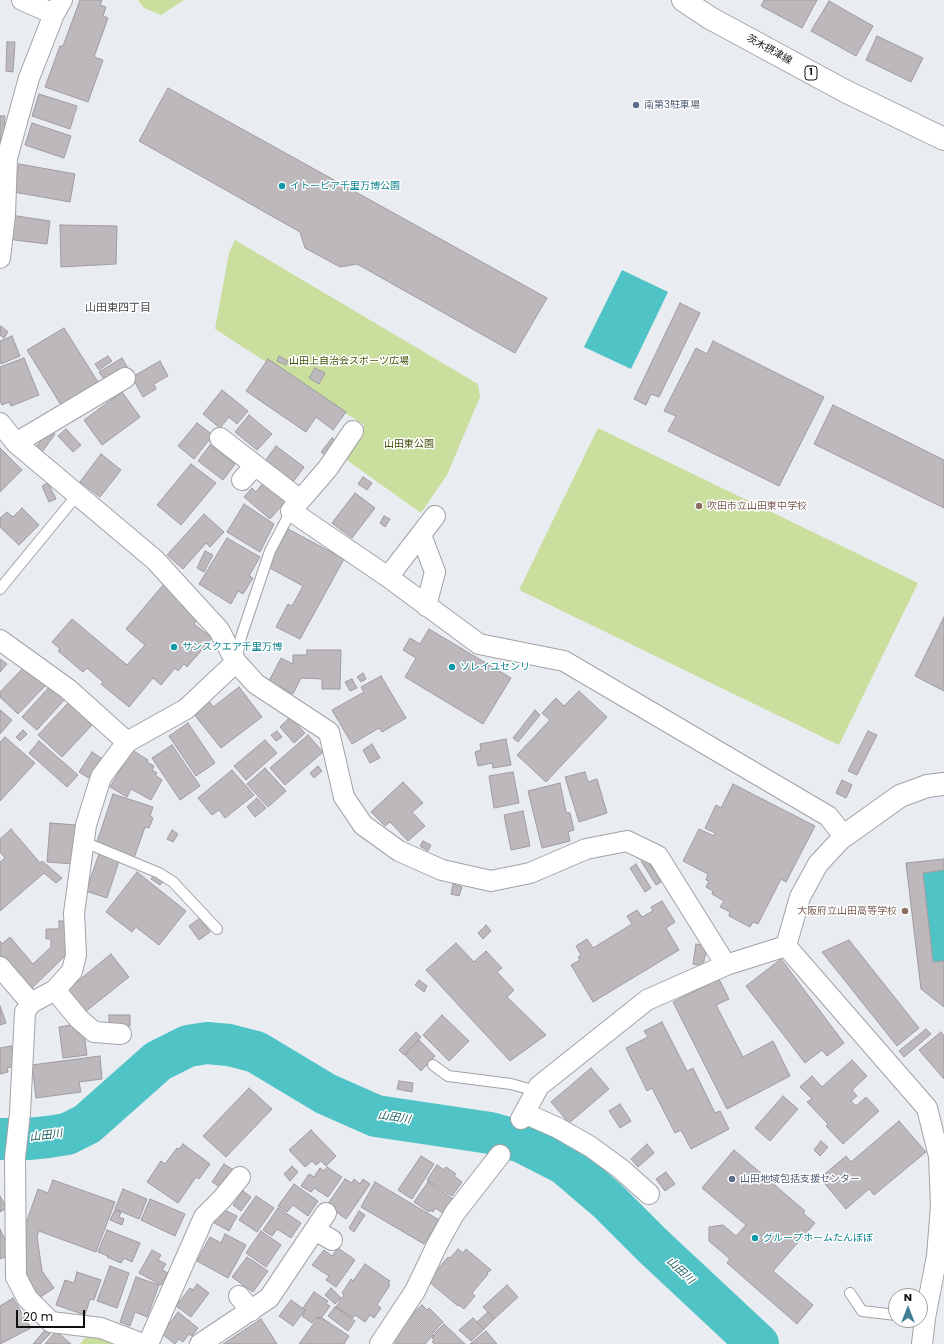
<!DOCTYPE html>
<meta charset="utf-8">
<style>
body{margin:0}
#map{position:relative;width:944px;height:1344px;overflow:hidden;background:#e9ecf1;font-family:Poppins,sans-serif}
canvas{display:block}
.north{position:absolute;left:888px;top:1288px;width:40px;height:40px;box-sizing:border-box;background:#fff;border:1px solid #9f9fa0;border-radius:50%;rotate:0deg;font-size:11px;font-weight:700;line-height:16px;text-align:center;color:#0f1012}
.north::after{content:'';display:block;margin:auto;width:14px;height:18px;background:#417e95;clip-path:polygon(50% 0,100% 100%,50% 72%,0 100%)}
.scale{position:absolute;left:16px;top:1310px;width:69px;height:18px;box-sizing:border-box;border:2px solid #0f1012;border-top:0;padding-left:5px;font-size:12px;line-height:14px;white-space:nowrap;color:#0f1012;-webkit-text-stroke:3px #fff;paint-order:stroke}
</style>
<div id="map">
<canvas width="944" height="1344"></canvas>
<div class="north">N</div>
<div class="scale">20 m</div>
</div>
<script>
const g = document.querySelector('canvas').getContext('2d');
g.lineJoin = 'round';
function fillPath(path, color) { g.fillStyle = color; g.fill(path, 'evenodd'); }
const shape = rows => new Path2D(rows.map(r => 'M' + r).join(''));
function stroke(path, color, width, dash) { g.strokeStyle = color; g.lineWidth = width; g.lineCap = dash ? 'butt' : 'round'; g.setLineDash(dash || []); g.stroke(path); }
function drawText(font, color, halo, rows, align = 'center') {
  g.font = font + ' Poppins,"Noto Sans JP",sans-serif'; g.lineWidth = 3; g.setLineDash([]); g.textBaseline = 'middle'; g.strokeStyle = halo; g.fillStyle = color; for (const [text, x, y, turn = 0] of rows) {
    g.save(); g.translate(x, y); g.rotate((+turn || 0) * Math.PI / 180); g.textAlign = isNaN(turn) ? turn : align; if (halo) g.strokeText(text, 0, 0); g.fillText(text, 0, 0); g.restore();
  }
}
fillPath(shape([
 [138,0,184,0,161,15,144,8],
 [235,240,478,384,480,397,447,475,421,513,344,458,364,425,215,329,229,253],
 [598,428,918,583,839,745,519,590],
 [89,1333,123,1344,80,1344]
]), '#cadf9d');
fillPath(shape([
 [622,270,668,292,631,369,584,347],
 [944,870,944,961,933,962,923,873]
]), '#50c3c6');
stroke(shape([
 [0,1139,28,1139,48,1137,67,1134,87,1124,158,1061,188,1046,207,1043,229,1045,256,1052,326,1094,376,1116,490,1133,522,1142,565,1164,607,1200,652,1245,758,1344]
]), '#50c3c6', 42);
const building = shape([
 [80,0,102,0,100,5,106,7,103,16,108,18,94,57,103,60,88,102,45,87,60,46,63,46,80,0],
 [764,0,817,0,802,28,761,6,764,0],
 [829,1,873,26,856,56,811,31,829,1],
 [877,36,923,58,911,82,866,60,877,36],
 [7,42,15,42,13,72,6,71,7,42],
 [168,88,547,298,515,353,357,264,340,267,305,248,300,232,139,141,168,88],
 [39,94,77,106,70,129,32,116,39,94],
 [0,116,5,116,3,146,0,145,0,116],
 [32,123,71,136,64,158,25,145,32,123],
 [19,164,75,174,70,202,14,192,19,164],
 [10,215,50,221,47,244,7,239,10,215],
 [60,225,117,226,116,264,61,267,60,225],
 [680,303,700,313,659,397,651,394,646,405,634,399,680,303],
 [1,326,8,332,4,338,0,335,1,326],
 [64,328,98,382,61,405,27,350,64,328],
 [12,336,20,356,1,364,0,360,0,341,12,336],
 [713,341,824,397,779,486,668,431,676,416,664,411,696,348,707,354,713,341],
 [108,356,112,361,99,370,95,364,108,356],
 [279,356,288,361,286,365,277,361,279,356],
 [24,358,39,395,11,406,9,402,2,405,0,401,0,367,24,358],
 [122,358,129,370,107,384,99,372,122,358],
 [268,359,346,412,333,430,316,417,306,432,246,391,268,359],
 [160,361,168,376,154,384,156,389,143,397,132,377,160,361],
 [315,368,325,373,319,384,309,378,315,368],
 [222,390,248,411,237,424,229,417,220,428,203,414,222,390],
 [122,392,140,417,102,445,84,420,122,392],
 [833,405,944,460,944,508,814,444,833,405],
 [249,415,272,434,257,450,235,432,249,415],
 [197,423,213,435,194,459,178,446,197,423],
 [66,429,81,445,73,452,58,436,66,429],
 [48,430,55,434,42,452,34,450,48,430],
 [332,438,338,442,327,457,321,452,332,438],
 [210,445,235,464,223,480,198,461,210,445],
 [276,446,304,467,293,482,265,461,276,446],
 [0,448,22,470,0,492,0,448],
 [101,454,121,470,100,497,80,482,101,454],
 [191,464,216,483,181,525,157,505,191,464],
 [363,477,372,483,367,490,358,484,363,477],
 [48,483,56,499,49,502,42,486,48,483],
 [263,483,285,502,270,519,244,497,252,488,256,492,263,483],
 [355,493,375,508,352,538,332,523,355,493],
 [244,504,274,524,260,552,227,532,244,504],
 [22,508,39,525,19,545,0,527,0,518,7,512,13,517,22,508],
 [204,514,224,532,210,547,206,543,183,569,167,555,204,514],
 [384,516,390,519,385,527,380,523,384,516],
 [288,529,344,559,300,639,276,627,288,604,292,606,303,586,268,567,288,529],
 [227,538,260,557,249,576,253,578,243,594,238,591,231,604,199,584,227,538],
 [205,551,213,555,204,572,197,568,205,551],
 [163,585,183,602,181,605,198,619,194,624,212,638,187,667,184,664,178,671,175,668,161,685,153,678,129,707,101,684,103,682,87,668,83,672,58,651,60,649,52,642,72,619,127,665,145,645,126,629,163,585],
 [944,617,944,691,915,676,944,617],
 [429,629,511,678,483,724,405,677,416,658,403,650,410,638,420,644,429,629],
 [307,650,341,650,340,689,322,689,322,679,301,678,293,694,269,681,281,658,293,664,293,655,307,655,307,650],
 [0,659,7,664,0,672,0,659],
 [24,667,45,686,18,714,0,697,0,692,24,667],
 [363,673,366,679,361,682,357,677,363,673],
 [381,676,406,718,382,732,379,728,352,744,332,710,364,692,361,687,381,676],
 [352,679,357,688,350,691,345,682,352,679],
 [52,684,67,697,37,730,22,717,52,684],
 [239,687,262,717,221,748,193,713,209,701,213,707,239,687],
 [579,691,607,717,546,782,517,755,550,720,542,713,556,698,564,706,579,691],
 [69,702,92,725,62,757,38,735,69,702],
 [0,710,12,720,0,734,0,710],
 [535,710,540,715,518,742,513,738,535,710],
 [290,717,305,733,294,743,280,727,290,717],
 [188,723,215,763,196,776,169,736,188,723],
 [23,730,27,734,20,741,16,737,23,730],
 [277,731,282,737,276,741,271,735,277,731],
 [868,731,877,735,857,775,848,771,868,731],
 [308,735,323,752,285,785,270,768,308,735],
 [5,737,35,763,0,801,0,742,5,737],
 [506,739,511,765,493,768,492,763,478,766,475,752,481,750,480,744,506,739],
 [265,740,277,753,246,780,234,766,265,740],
 [39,741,78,775,67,787,29,753,39,741],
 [372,744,380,758,370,763,363,750,372,744],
 [172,745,200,786,180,800,152,758,172,745],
 [132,750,148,760,147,762,154,766,152,770,157,773,155,775,162,780,151,800,131,789,127,797,110,787,132,750],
 [92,752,104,760,92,780,79,772,92,752],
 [318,766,322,771,314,778,310,773,318,766],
 [265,768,286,791,268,807,247,784,265,768],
 [232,770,254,795,225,818,219,810,212,815,198,798,232,770],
 [513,772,519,803,494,808,489,776,513,772],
 [585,772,588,782,597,779,607,813,579,822,565,777,585,772],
 [842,780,852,785,846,798,836,793,842,780],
 [403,782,423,803,412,812,425,826,408,841,390,822,385,826,371,812,403,782],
 [560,783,566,812,570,813,574,830,568,832,570,841,542,848,528,791,560,783],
 [733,784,815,826,786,882,781,879,758,924,753,922,750,927,729,916,730,912,720,907,724,901,712,894,713,891,706,887,709,881,706,880,708,874,683,861,699,829,714,836,715,833,705,828,716,805,721,808,733,784],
 [113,794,153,807,150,816,153,818,149,828,145,827,134,858,96,845,113,794],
 [257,798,266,808,255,817,247,807,257,798],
 [523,811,530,846,511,850,504,815,523,811],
 [50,823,77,825,75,864,47,862,50,823],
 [11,829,40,863,42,861,62,878,56,883,44,873,0,911,0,862,5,858,0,852,0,839,11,829],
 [172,830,178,834,173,842,167,839,172,830],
 [423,841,431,845,428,851,420,846,423,841],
 [99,854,119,861,107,898,86,891,99,854],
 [646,858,661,882,656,885,641,861,646,858],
 [944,859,944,870,923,873,933,962,944,961,944,1007,921,989,906,863,944,859],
 [636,864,651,888,645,892,630,868,636,864],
 [137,872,186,911,159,945,136,927,132,932,106,912,137,872],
 [154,875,164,881,160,885,151,879,154,875],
 [453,884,462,887,459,896,451,894,453,884],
 [662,901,675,922,666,928,679,950,593,1002,571,965,580,960,578,957,581,955,576,946,587,939,593,948,632,924,627,916,637,910,642,917,653,911,651,907,662,901],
 [200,918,210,932,199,940,189,926,200,918],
 [59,921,67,921,69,952,30,990,0,958,0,941,2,944,10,937,33,964,51,947,51,939,46,939,46,929,59,929,59,921],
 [486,925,491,931,483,939,478,933,486,925],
 [849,940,919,1028,897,1046,822,952,849,940],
 [456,943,474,962,486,951,502,968,497,972,514,990,507,997,546,1035,510,1061,426,970,456,943],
 [696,944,707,946,703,966,693,964,696,944],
 [111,954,129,977,85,1012,67,990,111,954],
 [781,959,844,1043,827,1056,822,1050,805,1063,746,986,781,959],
 [719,979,729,999,716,1005,743,1057,773,1041,790,1076,727,1109,673,1002,719,979],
 [419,980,427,986,424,992,415,985,419,980],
 [0,1006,6,1023,0,1025,0,1006],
 [109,1015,130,1015,130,1026,109,1026,109,1015],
 [442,1015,469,1041,449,1061,423,1035,442,1015],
 [662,1022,687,1071,693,1068,715,1113,720,1111,729,1129,691,1149,681,1130,675,1133,652,1088,647,1091,626,1048,648,1037,644,1031,662,1022],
 [77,1024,78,1034,84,1033,87,1055,63,1058,59,1027,77,1024],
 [926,1029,931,1034,904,1057,899,1051,926,1029],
 [416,1032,421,1037,404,1055,399,1050,416,1032],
 [941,1032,944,1036,944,1079,919,1050,941,1032],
 [419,1040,435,1056,421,1071,405,1055,419,1040],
 [11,1046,16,1066,7,1068,8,1072,0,1074,0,1048,11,1046],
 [100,1056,102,1079,79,1082,81,1092,36,1098,32,1065,100,1056],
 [852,1060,867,1076,852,1090,857,1096,851,1101,856,1106,866,1097,879,1111,843,1144,826,1126,828,1124,807,1102,812,1099,800,1087,812,1076,822,1087,852,1060],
 [591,1068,609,1089,569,1123,551,1102,591,1068],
 [399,1081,413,1083,412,1092,397,1089,399,1081],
 [249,1088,272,1109,226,1157,203,1136,249,1088],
 [783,1096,798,1109,770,1141,755,1128,783,1096],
 [620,1104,631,1121,620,1128,609,1111,620,1104],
 [899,1121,926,1152,874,1195,869,1189,846,1209,820,1178,846,1156,851,1162,899,1121],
 [311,1130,336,1156,326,1166,321,1161,316,1165,312,1161,305,1167,289,1150,311,1130],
 [821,1141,828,1147,820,1156,814,1150,821,1141],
 [183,1144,210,1164,199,1179,196,1177,178,1203,147,1182,161,1161,165,1164,177,1148,179,1149,183,1144],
 [647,1144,654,1153,638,1167,631,1159,647,1144],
 [734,1150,805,1211,803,1213,815,1223,773,1271,813,1305,797,1324,727,1263,730,1259,709,1241,709,1227,723,1225,736,1236,746,1225,702,1188,734,1150],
 [421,1156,434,1164,412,1199,398,1190,421,1156],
 [224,1164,237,1172,225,1190,212,1182,224,1164],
 [437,1165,444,1170,446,1167,456,1174,454,1176,462,1182,452,1196,427,1180,437,1165],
 [292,1166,298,1172,290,1181,284,1174,292,1166],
 [327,1167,342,1177,328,1197,314,1188,311,1192,301,1186,309,1174,314,1177,320,1168,324,1171,327,1167],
 [666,1172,675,1184,665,1191,656,1179,666,1172],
 [345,1179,352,1183,354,1179,360,1184,363,1179,370,1184,346,1219,327,1205,345,1179],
 [53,1180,115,1202,96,1252,39,1231,37,1236,42,1271,54,1288,39,1298,27,1281,24,1229,38,1189,48,1193,53,1180],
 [375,1182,439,1220,424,1244,361,1207,375,1182],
 [428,1182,453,1199,443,1213,435,1208,433,1212,430,1210,429,1212,414,1202,428,1182],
 [294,1184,318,1201,308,1216,293,1205,287,1212,278,1206,294,1184],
 [123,1189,147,1199,139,1219,115,1209,123,1189],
 [243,1191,251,1197,241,1211,233,1205,243,1191],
 [0,1196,7,1208,0,1212,0,1196],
 [256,1196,274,1208,257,1232,239,1220,256,1196],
 [150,1199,185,1214,175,1236,141,1220,150,1199],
 [220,1208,237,1216,229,1231,209,1220,220,1208],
 [278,1208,301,1223,291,1238,277,1229,272,1236,263,1230,278,1208],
 [115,1210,121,1212,119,1217,124,1219,122,1225,110,1220,115,1210],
 [359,1211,365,1215,354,1232,349,1228,359,1211],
 [0,1229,6,1242,5,1243,10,1255,0,1259,0,1229],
 [107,1230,140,1243,132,1262,124,1258,121,1263,107,1257,108,1256,98,1252,107,1230],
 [261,1231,281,1245,266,1267,246,1253,261,1231],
 [225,1234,246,1245,228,1278,197,1261,210,1237,221,1243,225,1234],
 [338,1248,355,1260,336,1287,326,1280,329,1276,312,1265,324,1250,332,1256,338,1248],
 [458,1249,463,1253,466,1249,491,1270,487,1273,488,1274,472,1293,475,1296,464,1309,459,1305,458,1306,428,1281,448,1257,450,1258,458,1249],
 [152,1250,161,1255,158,1260,166,1264,162,1270,168,1273,161,1285,139,1273,152,1250],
 [247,1257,268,1271,253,1292,232,1277,247,1257],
 [365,1264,390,1281,388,1284,390,1285,377,1305,381,1308,374,1318,370,1315,365,1322,355,1315,353,1318,336,1307,344,1295,342,1293,351,1279,353,1281,365,1264],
 [110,1266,129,1273,117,1308,97,1301,110,1266],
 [77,1272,101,1280,94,1300,90,1299,85,1315,56,1305,65,1280,74,1283,77,1272],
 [136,1277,159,1285,147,1317,135,1312,130,1326,120,1322,136,1277],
 [197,1284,209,1293,191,1317,176,1306,190,1288,193,1290,197,1284],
 [507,1285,518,1297,494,1319,483,1307,507,1285],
 [331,1288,341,1298,335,1304,325,1295,331,1288],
 [314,1292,328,1301,326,1304,330,1306,322,1317,316,1318,312,1323,302,1316,306,1310,303,1308,314,1292],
 [13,1298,31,1328,0,1344,0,1306,13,1298],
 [291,1300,305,1310,293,1326,279,1316,291,1300],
 [422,1305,427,1310,429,1308,443,1322,433,1333,413,1313,422,1305],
 [335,1307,355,1321,348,1331,328,1316,335,1307],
 [178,1312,198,1328,192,1336,189,1334,183,1342,179,1339,175,1344,162,1334,178,1312],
 [488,1312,494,1319,484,1329,477,1322,488,1312],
 [413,1315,433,1335,425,1344,396,1344,390,1339,413,1315],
 [322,1318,349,1336,344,1344,299,1344,317,1319,322,1318],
 [473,1318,484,1329,471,1341,459,1330,473,1318],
 [261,1319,277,1344,223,1344,261,1319],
 [444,1324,465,1344,435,1344,432,1342,434,1340,432,1338,434,1334,444,1324],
 [45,1330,50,1334,40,1344,33,1344,45,1330],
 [56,1331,71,1344,45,1344,56,1331],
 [486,1331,497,1344,470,1344,486,1331]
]);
fillPath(building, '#bdb8bc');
stroke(building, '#9f9b9f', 1);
const lane = shape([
 [0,589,77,495],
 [237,658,241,637,270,551,291,511],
 [84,842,159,873,173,882,217,929],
 [433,1065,448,1076,511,1084,536,1091],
 [850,1293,862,1311,896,1315]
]);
const street = shape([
 [22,0,54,14],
 [0,258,5,215,7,158,29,78,54,14,62,0],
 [0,423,16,443,155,560,219,630,236,662,256,684,329,732,344,797,363,825,399,851,442,870,491,881,530,873,586,849,627,841,658,856,726,965,786,946],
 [353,431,328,468,291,511,388,577],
 [220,438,300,500],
 [16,443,125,378],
 [242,480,255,465],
 [435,516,388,577,479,644,564,661,828,816,844,836,818,864,800,897,786,946],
 [421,535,435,572,426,606],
 [0,640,68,689,127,742],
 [786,946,927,1108,939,1156,941,1206,937,1256,925,1318,922,1344],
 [0,967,31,1003],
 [55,990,79,1019,94,1032,121,1034],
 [524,1113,558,1128,591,1147,621,1169,649,1194],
 [521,1119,539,1086,647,1000,726,965],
 [315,1230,332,1240],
 [239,1296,251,1311],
 [143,1344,101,1328,51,1322,27,1298,16,1277,15,1158,20,1113,25,1012,31,1003,55,990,72,971,76,955,74,913,86,825,101,777,127,742,186,709,236,662],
 [148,1344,204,1217,222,1199,240,1177],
 [200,1344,269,1298,326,1213],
 [380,1344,415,1291,438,1243,454,1214,500,1155]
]);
const secondary = shape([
 [844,836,900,796,927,786,944,784]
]);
const primary = shape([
 [683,0,710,18,845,91,944,139]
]);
stroke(lane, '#a1a3a8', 12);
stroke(street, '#a1a3a8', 22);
stroke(secondary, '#a1a3a8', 24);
stroke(primary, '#a1a3a8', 24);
stroke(lane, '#fff', 10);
stroke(street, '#fff', 20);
stroke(secondary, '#fff', 22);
stroke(primary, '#fff', 22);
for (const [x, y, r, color] of [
 [636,105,4,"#5c6f8a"],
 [282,186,4,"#0f9aa8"],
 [699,506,4,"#8d6e63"],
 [174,647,4,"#0f9aa8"],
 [452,667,4,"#0f9aa8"],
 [905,911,4,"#8d6e63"],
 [732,1179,4,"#5c6f8a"],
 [755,1238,4,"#0f9aa8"]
]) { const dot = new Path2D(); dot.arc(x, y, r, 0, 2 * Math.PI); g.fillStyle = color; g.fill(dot); stroke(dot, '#fff', 1.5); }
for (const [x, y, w] of [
 [811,73,12]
]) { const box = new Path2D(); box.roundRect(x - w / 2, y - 7, w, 14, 3); g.fillStyle = '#fff'; g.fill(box); stroke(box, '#0f1012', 1); }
drawText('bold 9px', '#0f1012', null, [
 ["1",811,73]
]);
drawText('10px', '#0f1012', '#fff', [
 ["茨木摂津線",769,50,29]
]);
drawText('10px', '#4e5e75', '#fff', [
 ["南第3駐車場",644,105],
 ["山田地域包括支援センター",740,1179]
], 'left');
drawText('10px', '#0d838f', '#fff', [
 ["イトーピア千里万博公園",290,186],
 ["サンスクエア千里万博",182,647],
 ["ソレイユセンリ",460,667],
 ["グループホームたんぽぽ",763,1238]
], 'left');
drawText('10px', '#405107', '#fff', [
 ["山田上自治会スポーツ広場",349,361],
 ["山田東公園",409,444]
]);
drawText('10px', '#785e54', '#fff', [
 ["吹田市立山田東中学校",707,506],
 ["大阪府立山田高等学校",897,911,"right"]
], 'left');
drawText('11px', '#484b4f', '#fff', [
 ["山田東四丁目",118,308]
]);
drawText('italic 11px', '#1f5f60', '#fff', [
 ["山田川",394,1118,9],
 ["山田川",46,1136,-7],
 ["山田川",680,1271,43]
]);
</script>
